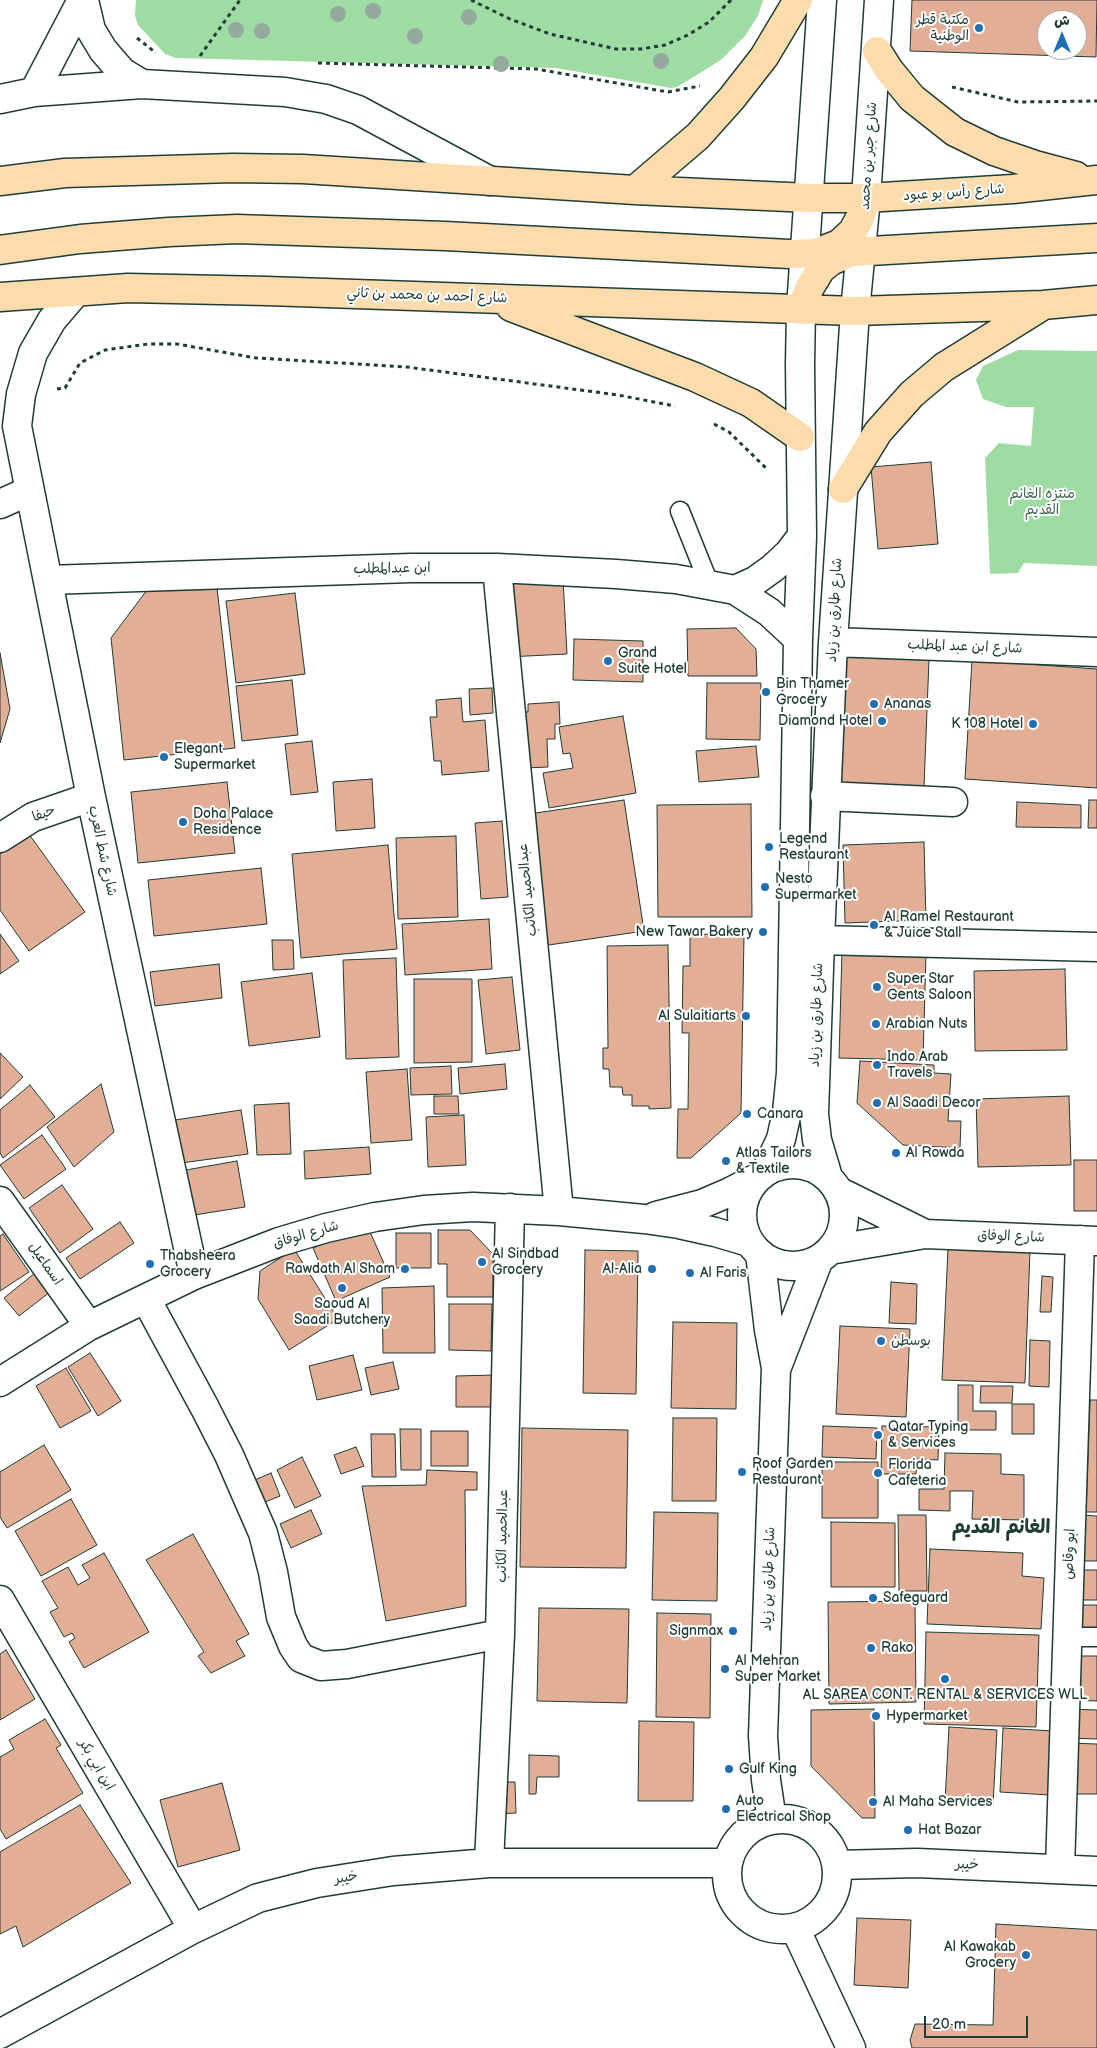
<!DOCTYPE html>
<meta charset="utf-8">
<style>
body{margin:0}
#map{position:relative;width:1097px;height:2048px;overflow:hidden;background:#fff;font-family:"Balsamiq Sans","Playpen Sans Arabic",sans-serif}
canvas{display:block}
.north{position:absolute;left:1037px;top:10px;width:50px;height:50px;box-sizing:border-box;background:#fff;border:1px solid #a5b1ae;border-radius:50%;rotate:0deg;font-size:14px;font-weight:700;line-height:20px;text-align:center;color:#1f3d34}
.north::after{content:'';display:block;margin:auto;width:18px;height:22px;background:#1f6fb2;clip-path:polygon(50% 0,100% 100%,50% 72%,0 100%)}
.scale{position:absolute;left:924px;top:2016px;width:104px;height:22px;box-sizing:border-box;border:2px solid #1f3d34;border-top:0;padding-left:6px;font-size:15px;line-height:18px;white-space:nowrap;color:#1f3d34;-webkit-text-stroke:4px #fff;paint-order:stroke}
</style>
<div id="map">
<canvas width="1097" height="2048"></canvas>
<div class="north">ش</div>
<div class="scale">20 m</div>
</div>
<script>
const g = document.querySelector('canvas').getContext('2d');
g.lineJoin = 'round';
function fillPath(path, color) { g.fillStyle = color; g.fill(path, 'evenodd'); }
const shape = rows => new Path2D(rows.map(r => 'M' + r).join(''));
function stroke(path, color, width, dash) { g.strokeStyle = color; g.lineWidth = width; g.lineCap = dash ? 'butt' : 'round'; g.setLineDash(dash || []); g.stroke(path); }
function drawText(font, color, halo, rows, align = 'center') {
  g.font = font + ' "Balsamiq Sans","Playpen Sans Arabic",sans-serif'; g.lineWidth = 4; g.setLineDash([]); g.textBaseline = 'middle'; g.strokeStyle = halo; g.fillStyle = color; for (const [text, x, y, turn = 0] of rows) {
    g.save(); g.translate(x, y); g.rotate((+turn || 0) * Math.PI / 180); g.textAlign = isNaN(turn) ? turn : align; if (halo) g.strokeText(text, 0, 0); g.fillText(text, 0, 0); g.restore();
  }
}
fillPath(shape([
 [136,0,763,0,758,16,745,36,721,60,677,87,671,88,556,68,176,58,165,54,138,25,135,16],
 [1018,350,1097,351,1097,566,1024,563,1018,573,990,574,985,458,999,443,1031,446,1034,407,1006,407,983,399,976,380,983,366]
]), '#9fdca3');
const building = shape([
 [912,0,1097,0,1096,57,910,51,912,0],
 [1047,20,1077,20,1077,50,1047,50,1047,20],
 [931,462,938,544,878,549,871,467,931,462],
 [563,578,567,654,507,657,503,581,563,578],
 [216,579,235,748,124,760,111,638,150,586,216,579],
 [295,593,305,674,236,683,226,601,295,593],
 [736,628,756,649,757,676,688,676,687,629,736,628],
 [574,639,643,641,643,682,573,680,574,639],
 [0,653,10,709,0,743,0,653],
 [842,655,929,659,924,787,836,783,842,655],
 [972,660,1097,669,1097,788,965,779,972,660],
 [292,680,298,735,242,741,236,686,292,680],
 [707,683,761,683,760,740,706,739,707,683],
 [492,688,493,713,470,715,469,689,492,688],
 [461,698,463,722,485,720,489,771,442,775,441,761,434,761,430,717,437,717,436,700,461,698],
 [559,702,560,724,555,724,555,739,547,739,548,767,525,768,514,712,528,712,528,704,559,702],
 [623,716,636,793,549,808,543,773,573,768,570,753,563,754,559,727,623,716],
 [312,741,318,792,291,795,285,744,312,741],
 [756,746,759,777,699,782,696,751,756,746],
 [372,779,375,828,336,831,333,782,372,779],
 [227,782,235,853,138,863,131,792,227,782],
 [624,800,644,931,542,946,522,815,624,800],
 [1089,800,1097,800,1097,828,1088,828,1089,800],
 [1017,802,1081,805,1081,828,1016,827,1017,802],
 [751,804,752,917,658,917,657,805,751,804],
 [502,821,508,897,481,899,475,823,502,821],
 [29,834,85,912,29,951,0,910,0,854,29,834],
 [456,836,458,917,398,919,396,838,456,836],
 [924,842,926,920,845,923,843,845,924,842],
 [388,845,397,949,301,958,292,854,388,845],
 [261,868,267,924,154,936,148,880,261,868],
 [489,919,492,969,405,975,402,924,489,919],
 [0,934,19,961,0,974,0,934],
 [690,934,744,935,741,1113,691,1158,677,1158,678,1109,688,1109,689,1033,682,1033,683,966,690,966,690,934],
 [272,940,293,940,294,969,273,970,272,940],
 [668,945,671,1108,649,1109,649,1106,632,1106,632,1095,623,1095,622,1087,610,1087,609,1069,603,1069,603,1048,608,1048,607,946,668,945],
 [842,951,926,954,923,1060,839,1058,842,951],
 [396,958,399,1057,346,1059,343,960,396,958],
 [219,964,222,998,155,1006,150,972,219,964],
 [1065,969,1067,1050,975,1051,974,971,1065,969],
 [312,973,320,1037,249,1046,241,982,312,973],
 [512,977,520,1050,486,1054,478,980,512,977],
 [414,979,472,979,472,1062,414,1063,414,979],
 [0,1053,23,1077,0,1099,0,1053],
 [860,1061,934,1065,934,1073,951,1074,948,1121,961,1121,960,1148,903,1145,857,1103,860,1061],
 [505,1064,507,1089,460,1094,458,1068,505,1064],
 [451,1066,452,1094,411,1095,410,1068,451,1066],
 [407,1069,412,1140,371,1143,366,1072,407,1069],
 [101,1084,114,1132,74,1167,47,1127,101,1084],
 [30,1085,55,1117,3,1158,0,1153,0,1110,30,1085],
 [434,1096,458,1096,459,1114,434,1114,434,1096],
 [1069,1096,1071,1165,978,1167,976,1099,1069,1096],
 [289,1103,291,1154,257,1155,254,1105,289,1103],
 [241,1110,248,1154,181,1163,175,1120,241,1110],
 [464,1115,466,1165,428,1167,426,1117,464,1115],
 [42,1135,66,1169,24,1199,0,1165,42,1135],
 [369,1147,371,1174,305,1179,304,1151,369,1147],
 [1074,1160,1097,1160,1097,1211,1074,1211,1074,1160],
 [237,1161,245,1207,194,1215,186,1170,237,1161],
 [62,1185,93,1229,60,1253,29,1208,62,1185],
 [120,1222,134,1243,80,1279,66,1258,120,1222],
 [367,1225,390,1277,336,1301,313,1248,367,1225],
 [438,1230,470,1230,493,1254,493,1297,447,1297,447,1264,438,1264,438,1230],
 [396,1233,431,1233,431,1268,396,1268,396,1233],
 [3,1234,29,1272,0,1291,0,1236,3,1234],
 [948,1248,1030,1251,1025,1383,942,1380,948,1248],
 [294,1249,338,1319,289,1350,258,1299,260,1271,294,1249],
 [585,1250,638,1251,636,1394,583,1393,585,1250],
 [35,1273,50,1292,19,1316,4,1298,35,1273],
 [1042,1276,1053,1277,1051,1312,1040,1312,1042,1276],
 [891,1282,917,1284,916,1324,889,1323,891,1282],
 [434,1286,435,1353,383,1353,382,1288,434,1286],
 [449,1304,492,1304,491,1351,449,1350,449,1304],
 [673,1322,737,1323,736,1409,671,1408,673,1322],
 [840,1326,910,1329,906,1417,836,1414,840,1326],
 [1030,1340,1050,1341,1049,1387,1029,1386,1030,1340],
 [90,1353,121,1401,98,1416,68,1367,90,1353],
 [353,1355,362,1390,317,1400,309,1366,353,1355],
 [393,1362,399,1389,371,1395,365,1368,393,1362],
 [66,1368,91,1411,60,1428,36,1386,66,1368],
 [495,1375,496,1407,456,1407,456,1376,495,1375],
 [958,1385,973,1385,973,1411,996,1411,996,1430,958,1430,958,1385],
 [981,1386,1013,1386,1012,1403,980,1403,981,1386],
 [1090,1400,1097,1400,1097,1512,1086,1512,1090,1400],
 [1012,1404,1034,1404,1034,1434,1012,1434,1012,1404],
 [673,1418,717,1418,716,1501,672,1501,673,1418],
 [823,1426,877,1428,876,1459,822,1457,823,1426],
 [882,1426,939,1427,938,1460,917,1459,916,1474,881,1474,882,1426],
 [522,1428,628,1430,626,1568,520,1567,522,1428],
 [400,1429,421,1429,421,1470,401,1470,400,1429],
 [431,1431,468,1431,468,1466,431,1466,431,1431],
 [371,1434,395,1434,396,1477,372,1477,371,1434],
 [44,1445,71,1490,7,1528,0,1517,0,1472,44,1445],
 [356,1447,364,1466,341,1474,334,1455,356,1447],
 [945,1453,1001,1454,1001,1474,1024,1475,1024,1520,972,1519,973,1491,950,1491,950,1511,919,1510,919,1489,944,1489,945,1453],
 [302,1457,321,1496,295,1508,277,1470,302,1457],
 [822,1462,878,1462,878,1518,822,1518,822,1462],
 [427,1470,477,1472,477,1490,465,1490,466,1606,386,1621,362,1486,426,1485,427,1470],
 [271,1473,280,1496,260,1504,250,1482,271,1473],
 [71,1499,97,1545,41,1576,15,1531,71,1499],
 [311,1510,322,1534,291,1548,280,1524,311,1510],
 [654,1512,718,1513,717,1601,652,1600,654,1512],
 [898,1515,926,1515,927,1591,899,1591,898,1515],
 [1081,1515,1097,1516,1097,1561,1080,1561,1081,1515],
 [831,1522,895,1523,895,1587,831,1587,831,1522],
 [193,1534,249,1634,236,1641,245,1656,211,1673,198,1656,204,1652,146,1560,193,1534],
 [930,1549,1023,1553,1022,1576,1044,1578,1041,1629,927,1624,930,1549],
 [104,1553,149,1632,84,1668,69,1642,75,1638,72,1633,64,1637,50,1612,58,1608,42,1581,68,1567,78,1585,90,1578,82,1565,104,1553],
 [1082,1570,1097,1570,1097,1600,1082,1600,1082,1570],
 [915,1601,916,1702,829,1704,828,1602,915,1601],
 [1080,1605,1097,1605,1097,1633,1080,1633,1080,1605],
 [539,1608,629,1609,627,1703,537,1701,539,1608],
 [657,1613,711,1614,710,1718,656,1717,657,1613],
 [926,1632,1039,1635,1036,1727,924,1724,926,1632],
 [6,1650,35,1699,0,1720,0,1654,6,1650],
 [1070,1656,1097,1656,1097,1701,1070,1700,1070,1656],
 [874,1709,875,1818,862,1818,811,1766,811,1710,874,1709],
 [1069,1709,1097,1710,1097,1739,1067,1738,1069,1709],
 [45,1719,61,1745,56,1748,83,1793,6,1839,0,1829,0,1757,14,1749,9,1740,45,1719],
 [639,1721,694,1722,693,1801,638,1801,639,1721],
 [949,1727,997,1730,993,1805,945,1802,949,1727],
 [1003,1728,1053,1731,1049,1795,1000,1792,1003,1728],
 [1067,1743,1097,1744,1097,1794,1067,1794,1067,1743],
 [529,1755,559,1756,559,1777,537,1777,536,1794,529,1794,529,1755],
 [494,1782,515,1782,516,1813,495,1814,494,1782],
 [222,1783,240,1850,178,1867,160,1800,222,1783],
 [80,1805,131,1883,23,1947,16,1926,0,1934,0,1852,80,1805],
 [857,1918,911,1920,908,1988,854,1985,857,1918],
 [996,1924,1097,1930,1097,2048,912,2048,910,2040,915,2024,993,2025,996,1924]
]);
fillPath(building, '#e2ae96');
stroke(building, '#1f3d34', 1);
const lane = shape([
 [680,511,710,586],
 [1067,1637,1097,1637]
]);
const street = shape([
 [84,0,91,30,103,50,122,72,142,84],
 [34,92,82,0],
 [0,99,34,92,142,84,285,92,326,99,358,110,490,181],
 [76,292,52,320,33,353,21,394,17,426,91,797,194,1275],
 [0,504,29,491],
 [497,568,559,1211],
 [48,580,411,568,497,568,616,574,676,579,735,590,769,612,798,639],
 [735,590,755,581,773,568,789,553,802,536],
 [833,642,1097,652],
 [825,796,953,802],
 [0,838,33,817,91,797],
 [820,940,1097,947],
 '742 1215a51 51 0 1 1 102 0a51 51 0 1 1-102 0Z',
 [766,1171,781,1139,787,1112,791,1073,798,639,802,536,800,364,801,310],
 [828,1177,817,1140,814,1114,820,940,833,642,855,311],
 [838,1191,925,1234],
 [0,1201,89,1326],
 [656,1216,702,1204,730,1192,757,1178],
 [830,1250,925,1234,1097,1241],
 [760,1254,769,1330,776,1368,763,1736,766,1780,772,1820],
 [146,1299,205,1408,229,1455,263,1533,273,1572,281,1617,293,1646,301,1658,321,1666,347,1664,500,1634],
 [777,1367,819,1259],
 [0,1382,89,1326,194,1275,279,1242,326,1228,375,1217,424,1210,473,1207,559,1211,644,1219,679,1224,715,1232,749,1242],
 [0,1600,193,1929],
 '727 1874a55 55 0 1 1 110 0a55 55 0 1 1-110 0Z',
 [489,1863,500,1634,510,1208],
 [837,1865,917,1863,1097,1871],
 [1060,1869,1080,1240],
 [795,1928,851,2048],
 [0,2034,193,1929,258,1898,317,1883,393,1871,489,1863,728,1863]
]);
const secondary = shape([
 [801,308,822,0],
 [855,311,866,198,879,0]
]);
const primary = shape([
 [877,51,889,70,912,98,955,132,994,151,1035,165,1076,176],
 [0,181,65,173,233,168,303,169,635,190,810,198,866,198,1013,189,1097,180],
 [635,190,698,136,732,98,764,57,798,0],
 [0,250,80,239,169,232,237,229,445,236,789,254,816,253,839,244,853,231,860,218,866,198],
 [0,297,128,288,267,291,855,311,1043,305,1097,300],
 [511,307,695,377,751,403,800,437],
 [801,310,810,287,821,269,831,261,852,252,1097,238],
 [843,489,878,432,912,394,944,367,1042,306]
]);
stroke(lane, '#1f3d34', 21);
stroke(street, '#1f3d34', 31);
stroke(secondary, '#1f3d34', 31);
stroke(primary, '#1f3d34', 31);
stroke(shape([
 [471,0,510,19,550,34,616,49,641,49,665,45,688,35,709,22,731,0],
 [137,38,156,53],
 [200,56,240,0],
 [318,63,536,69,668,92,700,86],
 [952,87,1018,102,1097,101],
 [57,389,65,388,80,363,105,350,148,344,177,344,256,358,407,367,618,395,675,406],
 [714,424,729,432,768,470]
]), '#1f3d34', 3, [4, 4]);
stroke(lane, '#fff', 18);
stroke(street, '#fff', 28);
stroke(secondary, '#fff', 28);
stroke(primary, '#fcdcac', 28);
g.fillStyle = '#95aa9f';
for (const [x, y] of [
 [373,11],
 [338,14],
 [469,17],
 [236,30],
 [262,31],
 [415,36],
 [661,61],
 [501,64]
]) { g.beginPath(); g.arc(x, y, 8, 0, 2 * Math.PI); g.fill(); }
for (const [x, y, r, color] of [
 [979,28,5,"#1f6fb2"],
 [608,661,5,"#1f6fb2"],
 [766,692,5,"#1f6fb2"],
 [874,704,5,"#1f6fb2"],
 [882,721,5,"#1f6fb2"],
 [1033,724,5,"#1f6fb2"],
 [164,757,5,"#1f6fb2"],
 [183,822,5,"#1f6fb2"],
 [769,847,5,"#1f6fb2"],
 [765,887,5,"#1f6fb2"],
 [874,925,5,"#1f6fb2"],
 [763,932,5,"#1f6fb2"],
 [877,987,5,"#1f6fb2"],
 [746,1016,5,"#1f6fb2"],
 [876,1024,5,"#1f6fb2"],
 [877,1065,5,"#1f6fb2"],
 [877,1103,5,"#1f6fb2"],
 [747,1114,5,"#1f6fb2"],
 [896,1153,5,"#1f6fb2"],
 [726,1161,5,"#1f6fb2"],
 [482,1262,5,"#1f6fb2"],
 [150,1264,5,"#1f6fb2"],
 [405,1269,5,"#1f6fb2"],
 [652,1269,5,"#1f6fb2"],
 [690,1273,5,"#1f6fb2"],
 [342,1288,5,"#1f6fb2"],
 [881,1341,5,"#1f6fb2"],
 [878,1435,5,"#1f6fb2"],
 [742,1472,5,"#1f6fb2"],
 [878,1473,5,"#1f6fb2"],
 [873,1598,5,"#1f6fb2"],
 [733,1631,5,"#1f6fb2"],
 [871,1648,5,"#1f6fb2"],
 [725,1669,5,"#1f6fb2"],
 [945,1679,5,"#1f6fb2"],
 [876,1716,5,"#1f6fb2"],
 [729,1769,5,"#1f6fb2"],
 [873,1802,5,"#1f6fb2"],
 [726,1809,5,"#1f6fb2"],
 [908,1830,5,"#1f6fb2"],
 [1026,1955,5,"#1f6fb2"]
]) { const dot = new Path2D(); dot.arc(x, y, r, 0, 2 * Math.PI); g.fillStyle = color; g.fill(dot); stroke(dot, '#fff', 2); }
drawText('14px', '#1f3d34', '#fff', [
 ["مكتبة قطر",969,20,"right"],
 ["الوطنية",969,36,"right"],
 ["Grand",618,653],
 ["Suite Hotel",618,669],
 ["Bin Thamer",776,684],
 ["Grocery",776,700],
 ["Ananas",884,704],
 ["Diamond Hotel",872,721,"right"],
 ["K 108 Hotel",1023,724,"right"],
 ["Elegant",174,749],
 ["Supermarket",174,765],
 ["Doha Palace",193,814],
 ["Residence",193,830],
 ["Legend",779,839],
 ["Restaurant",779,855],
 ["Nesto",775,879],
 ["Supermarket",775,895],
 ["Al Ramel Restaurant",884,917],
 ["& Juice Stall",884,933],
 ["New Tawar Bakery",753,932,"right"],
 ["Super Star",887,979],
 ["Gents Saloon",887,995],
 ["Al Sulaitiarts",736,1016,"right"],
 ["Arabian Nuts",886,1024],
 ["Indo Arab",887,1057],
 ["Travels",887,1073],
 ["Al Saadi Decor",887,1103],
 ["Canara",757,1114],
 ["Atlas Tailors",736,1153],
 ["& Textile",736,1169],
 ["Al Rowda",906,1153],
 ["Al Sindbad",492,1254],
 ["Grocery",492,1270],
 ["Thabsheera",160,1256],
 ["Grocery",160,1272],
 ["Rawdath Al Sham",395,1269,"right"],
 ["Al-Alia",642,1269,"right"],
 ["Al Faris",700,1273],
 ["Saoud Al",342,1304,"center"],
 ["Saadi Butchery",342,1320,"center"],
 ["بوسطن",891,1341],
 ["Qatar Typing",888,1427],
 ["& Services",888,1443],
 ["Roof Garden",752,1464],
 ["Restaurant",752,1480],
 ["Florida",888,1465],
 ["Cafeteria",888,1481],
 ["Safeguard",883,1598],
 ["Signmax",723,1631,"right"],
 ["Rako",881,1648],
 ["Al Mehran",735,1661],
 ["Super Market",735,1677],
 ["AL SAREA CONT. RENTAL & SERVICES WLL",945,1695,"center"],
 ["Hypermarket",886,1716],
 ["Gulf King",739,1769],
 ["Auto",736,1801],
 ["Electrical Shop",736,1817],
 ["Al Maha Services",883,1802],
 ["Hat Bazar",918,1830],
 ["Al Kawakab",1016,1947,"right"],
 ["Grocery",1016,1963,"right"]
], 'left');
drawText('14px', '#1f3d34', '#fff', [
 ["شارع جبر بن محمد",869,156,-86],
 ["شارع رأس بو عبود",954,193,-4],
 ["شارع أحمد بن محمد بن ثاني",427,296,2],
 ["ابن عبدالمطلب",392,569,-1],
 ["شارع طارق بن زياد",835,610,-87],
 ["شارع ابن عبد المطلب",965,647,2],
 ["حيفا",44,814,-21],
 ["شارع شط العرب",102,851,78],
 ["عبدالحميد الكاتب",528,890,-96],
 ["شارع طارق بن زياد",817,1015,-88],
 ["شارع الوفاق",306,1235,-16],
 ["شارع الوفاق",1011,1237,2],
 ["اسماعيل",45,1264,55],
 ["عبدالحميد الكاتب",503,1536,-89],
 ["ابو وقاص",1070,1554,-88],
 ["شارع طارق بن زياد",769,1579,-88],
 ["ابن ابي بكر",96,1765,60],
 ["خيبر",967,1865,2],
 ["خيبر",346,1878,-9]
]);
drawText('14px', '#3f6550', '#fff', [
 ["منتزه الغانم",1042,494],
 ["القديم",1042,510]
]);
drawText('bold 19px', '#1f3d34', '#fff', [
 ["الغانم القديم",1001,1528]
]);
</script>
